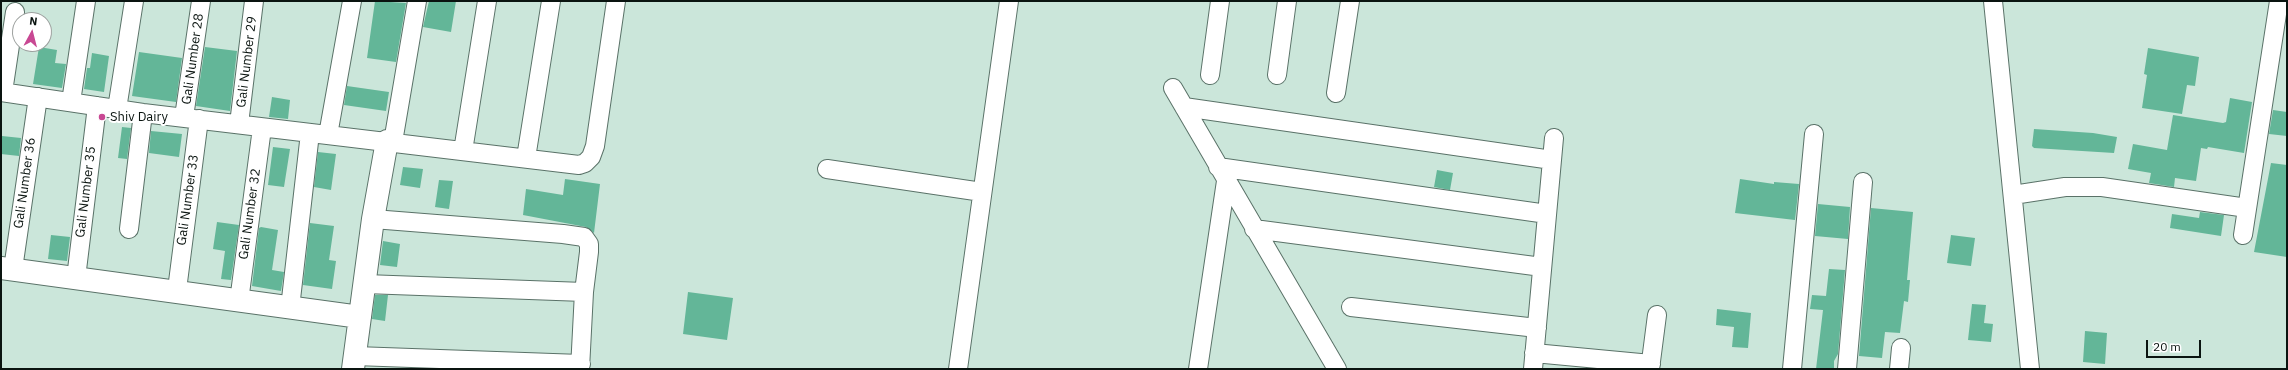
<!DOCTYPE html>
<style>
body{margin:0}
#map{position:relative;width:2288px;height:370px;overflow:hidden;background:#cbe6da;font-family:"IBM Plex Sans",sans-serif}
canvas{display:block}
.frame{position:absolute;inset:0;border:2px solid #0a1410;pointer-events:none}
.north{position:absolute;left:12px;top:12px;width:40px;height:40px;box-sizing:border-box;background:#fff;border:1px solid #9da19f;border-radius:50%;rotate:7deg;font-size:11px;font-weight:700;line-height:16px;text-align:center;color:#0a1410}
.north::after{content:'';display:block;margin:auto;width:14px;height:18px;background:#c84893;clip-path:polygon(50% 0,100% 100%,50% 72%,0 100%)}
.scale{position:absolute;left:2146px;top:340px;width:55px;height:18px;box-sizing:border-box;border:2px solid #0a1410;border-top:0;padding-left:5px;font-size:12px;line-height:14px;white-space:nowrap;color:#0a1410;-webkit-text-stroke:3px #fff;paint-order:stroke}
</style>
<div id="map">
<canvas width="2288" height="370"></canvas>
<div class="frame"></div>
<div class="north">N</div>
<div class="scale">20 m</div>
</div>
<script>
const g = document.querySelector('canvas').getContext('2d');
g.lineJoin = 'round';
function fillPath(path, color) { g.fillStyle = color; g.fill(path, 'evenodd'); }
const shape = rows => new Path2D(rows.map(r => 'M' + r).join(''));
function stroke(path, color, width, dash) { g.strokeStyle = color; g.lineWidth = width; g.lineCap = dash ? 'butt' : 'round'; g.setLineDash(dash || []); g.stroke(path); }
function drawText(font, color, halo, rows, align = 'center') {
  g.font = font + ' "IBM Plex Sans",sans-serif'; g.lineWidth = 4; g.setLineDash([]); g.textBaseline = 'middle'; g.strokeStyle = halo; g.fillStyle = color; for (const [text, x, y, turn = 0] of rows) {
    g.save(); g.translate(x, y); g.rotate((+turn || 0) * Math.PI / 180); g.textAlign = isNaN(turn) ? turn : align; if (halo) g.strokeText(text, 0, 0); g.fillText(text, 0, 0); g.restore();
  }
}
fillPath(shape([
 [375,1,406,3,396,62,367,58],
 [429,1,456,1,451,32,423,27],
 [39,47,57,50,55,63,66,64,62,88,33,84],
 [205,47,237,51,230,111,196,106],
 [2148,48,2199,57,2195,86,2187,85,2182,114,2142,108,2147,75,2144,74],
 [139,52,182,58,176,102,132,96],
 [92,53,109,56,104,92,84,89,87,68,90,68],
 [347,86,389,92,386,111,344,105],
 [272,97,290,100,288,119,269,117],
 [2230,98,2252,102,2244,153,2208,147,2207,149,2201,148,2196,181,2175,178,2174,187,2149,183,2151,173,2128,169,2133,144,2167,150,2173,115,2223,123,2226,122],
 [2273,110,2287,112,2287,136,2269,134],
 [122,127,131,128,127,159,118,158],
 [2034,129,2093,133,2117,137,2114,153,2034,148,2032,146],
 [151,131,182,134,179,157,149,153],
 [2,136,21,138,19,156,1,154],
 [273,147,290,149,284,187,268,185],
 [318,152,336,154,331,190,314,187],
 [2271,163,2287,165,2287,257,2254,252],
 [403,167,423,169,420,188,400,185],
 [1437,170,1453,173,1450,190,1434,187],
 [565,179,600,184,594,233,586,227,523,215,526,189,563,195],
 [1740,179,1774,184,1774,182,1799,184,1795,220,1735,213],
 [439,180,453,181,449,209,435,207],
 [1818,204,1850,207,1848,239,1815,236],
 [1871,208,1913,212,1907,280,1910,280,1908,302,1904,301,1900,333,1885,332,1882,358,1859,356],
 [2200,212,2224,215,2221,236,2170,228,2172,214,2199,218],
 [217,222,239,225,231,280,221,279,225,251,213,249],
 [310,223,334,226,329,260,336,261,332,289,303,285],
 [261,227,278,230,272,270,284,272,281,291,252,286,259,228],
 [51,235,70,237,67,261,48,259],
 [1951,235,1975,238,1971,266,1947,263],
 [383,241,400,244,397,267,380,265],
 [1829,269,1845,270,1838,354,1834,361,1834,369,1816,369,1823,310,1810,309,1812,295,1826,296],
 [688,292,733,298,727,340,683,334],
 [375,295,388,295,385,321,372,319],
 [1972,304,1986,305,1984,323,1993,324,1991,342,1968,340],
 [1717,309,1751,313,1748,348,1732,347,1734,327,1716,325],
 [2085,331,2107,333,2105,364,2083,362]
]), '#63b698');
const minor = shape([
 [1993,1,2030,369],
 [1210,75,1220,1],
 [1277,75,1287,1],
 [1173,88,1337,369],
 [1,92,143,113,579,165,585,163,591,157,595,146,616,1],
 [3,92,15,12],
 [1336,93,1350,1],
 [71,102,86,1],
 [1184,107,1552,160],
 [117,109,134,1],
 [184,117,201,1],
 [239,124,254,1],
 [328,135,352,1],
 [393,142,417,1],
 [463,151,487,1],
 [526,158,551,1],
 [1218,167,1547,214],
 [827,169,982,192],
 [2013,195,2065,187,2102,187,2247,208],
 [373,219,563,234,584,237,589,244,589,252,584,292,580,369],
 [129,229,143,113],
 [1254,229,1542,267],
 [2243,235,2279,1],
 [13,269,38,97],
 [76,278,97,106],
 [178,282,199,119],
 [365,284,584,292],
 [239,301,262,128],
 [1351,307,1537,328],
 [290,308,310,133],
 [1534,353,1651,364],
 [355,356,581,364],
 [958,369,1009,1],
 [1198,369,1226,181],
 [1533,369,1554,138],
 [1650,369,1657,315],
 [1792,369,1814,134],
 [1847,369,1863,182],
 [1899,369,1901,348]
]);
const tertiary = shape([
 [1,268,360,317],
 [353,369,373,219,387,141]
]);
stroke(minor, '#5a7268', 20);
stroke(tertiary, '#5a7268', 24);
stroke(minor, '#fff', 18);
stroke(tertiary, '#fff', 22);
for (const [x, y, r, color] of [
 [102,117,4,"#c84893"]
]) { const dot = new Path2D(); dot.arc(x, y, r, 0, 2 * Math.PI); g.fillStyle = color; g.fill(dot); stroke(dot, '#fff', 1.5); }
drawText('13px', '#0a1410', '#fff', [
 ["Gali Number 28",193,59,-82],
 ["Gali Number 29",247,62,-83],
 ["Gali Number 36",25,183,-82],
 ["Gali Number 35",86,192,-83],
 ["Gali Number 33",188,200,-82],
 ["Gali Number 32",250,214,-82]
]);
drawText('13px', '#0a1410', '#fff', [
 ["Shiv Dairy",110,117]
], 'left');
</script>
